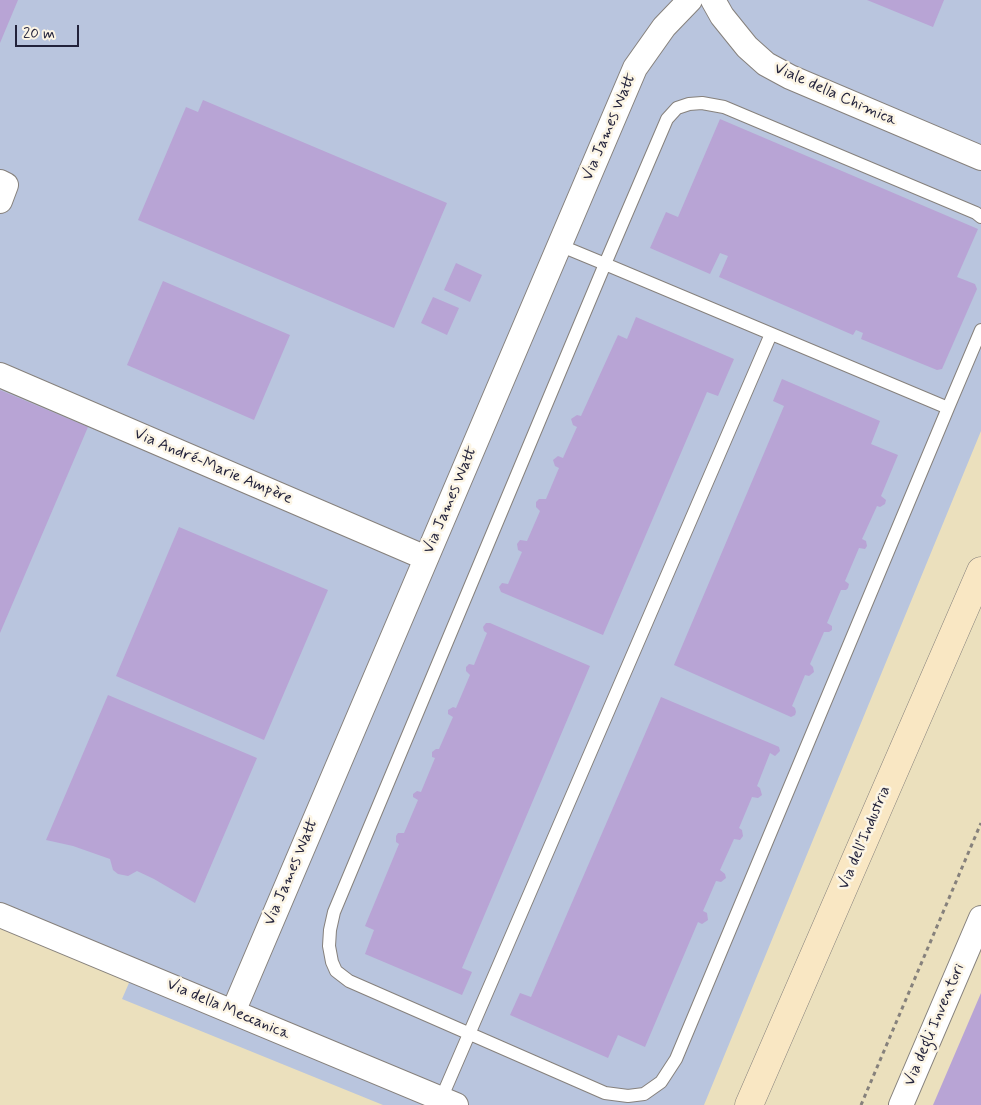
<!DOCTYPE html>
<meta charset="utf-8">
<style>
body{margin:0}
#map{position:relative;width:981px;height:1105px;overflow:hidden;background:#ebe0bd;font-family:Mynerve,sans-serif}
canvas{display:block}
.scale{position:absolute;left:15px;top:25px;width:64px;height:22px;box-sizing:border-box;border:2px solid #22223b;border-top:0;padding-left:6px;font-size:15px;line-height:18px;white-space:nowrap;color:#22223b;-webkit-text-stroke:4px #fcf5e5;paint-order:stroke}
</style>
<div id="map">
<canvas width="981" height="1105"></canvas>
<div class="scale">20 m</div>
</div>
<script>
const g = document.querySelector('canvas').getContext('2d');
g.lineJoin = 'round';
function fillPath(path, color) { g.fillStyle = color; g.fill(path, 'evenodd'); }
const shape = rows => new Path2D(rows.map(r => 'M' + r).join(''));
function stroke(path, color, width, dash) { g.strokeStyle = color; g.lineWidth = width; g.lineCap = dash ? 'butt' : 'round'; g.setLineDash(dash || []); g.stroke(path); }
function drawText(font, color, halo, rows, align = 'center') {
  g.font = font + ' Mynerve,sans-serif'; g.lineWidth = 5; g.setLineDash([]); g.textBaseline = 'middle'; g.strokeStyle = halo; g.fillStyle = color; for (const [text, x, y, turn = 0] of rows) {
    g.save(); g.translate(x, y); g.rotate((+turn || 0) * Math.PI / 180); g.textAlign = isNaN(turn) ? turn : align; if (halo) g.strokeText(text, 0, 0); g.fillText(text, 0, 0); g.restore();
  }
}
fillPath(shape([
 [0,0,981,0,981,431,704,1105,383,1105,122,999,132,976,0,918]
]), '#b9c5de');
fillPath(shape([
 [0,0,18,0,0,43],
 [867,0,944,0,933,27],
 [203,100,447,203,394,328,138,220,186,107,198,112],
 [720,119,978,229,957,277,975,284,977,289,942,369,937,370,861,339,863,333,856,330,853,335,719,277,728,256,720,253,710,274,650,248,666,212,678,217],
 [456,263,482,275,470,302,444,290],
 [163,281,290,335,254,420,127,365],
 [433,297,459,308,447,335,421,323],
 [636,317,734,359,718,396,707,392,603,635,501,592,499,587,502,583,508,584,522,552,518,550,517,544,520,540,527,541,540,511,536,507,536,502,539,499,546,499,559,468,555,466,553,460,558,456,563,458,577,427,573,425,571,419,577,415,581,416,618,335,627,339],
 [782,379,880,421,871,444,898,455,881,496,886,500,885,504,880,507,877,506,862,539,866,541,867,546,865,549,859,548,845,581,849,584,848,588,846,590,841,590,827,623,832,626,832,630,829,632,824,632,810,664,813,667,814,672,809,676,805,675,792,706,795,708,796,712,795,715,791,717,674,665,784,406,773,401],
 [0,390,88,427,0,633],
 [179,527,328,590,264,740,116,676],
 [486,623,490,623,590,666,462,968,472,972,462,995,365,954,374,930,365,926,399,844,396,842,396,836,398,833,404,833,418,800,413,797,413,794,417,791,421,792,435,758,432,757,432,752,436,749,439,749,453,717,448,714,448,710,453,707,456,708,470,675,466,671,466,667,469,664,474,665,487,633,484,631,483,627],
 [108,695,257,758,195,903,154,879,137,871,128,876,118,874,113,870,110,859,73,846,46,840],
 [661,697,777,746,779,747,780,751,775,756,770,753,757,786,760,788,762,795,758,798,752,797,739,828,742,830,743,836,740,840,734,839,720,870,725,874,726,878,721,882,716,881,703,911,707,913,708,920,702,924,698,922,645,1047,618,1035,608,1058,510,1015,520,993,531,997],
 [981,993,981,1105,933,1105]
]), '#b8a4d5');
const lane = shape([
 [559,245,605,264,948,408,676,1059,661,1082,644,1094,628,1096,605,1093,349,981,336,971,332,962,329,946,330,930,334,912,605,264,667,119,677,108,689,104,702,103,724,107,976,213,981,217],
 [948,408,981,330],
 [441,1099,771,334]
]);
const street = shape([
 [713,0,722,16,747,47,766,64,790,77,981,158],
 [0,182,6,185,0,201],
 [0,375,426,558],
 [0,915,456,1105],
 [233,1012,635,68,664,27,690,0],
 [901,1105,981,918]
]);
const secondary = shape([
 [749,1105,981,571]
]);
stroke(lane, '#86817c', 14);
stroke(street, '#86817c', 26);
stroke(secondary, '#86817c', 29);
stroke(shape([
 [861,1105,981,823]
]), '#86817c', 3, [4, 4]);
stroke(lane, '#fff', 12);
stroke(street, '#fff', 24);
stroke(secondary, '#f9e7c3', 28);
drawText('16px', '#22223b', '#fcf5e5', [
 ["Viale della Chimica",835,95,24],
 ["Via James Watt",610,127,-67],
 ["Via André-Marie Ampère",213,467,23],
 ["Via James Watt",451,500,-67],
 ["Via dell'Industria",865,838,-67],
 ["Via James Watt",292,872,-67],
 ["Via della Meccanica",228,1010,23],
 ["Via degli Inventori",935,1025,-67]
]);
</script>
